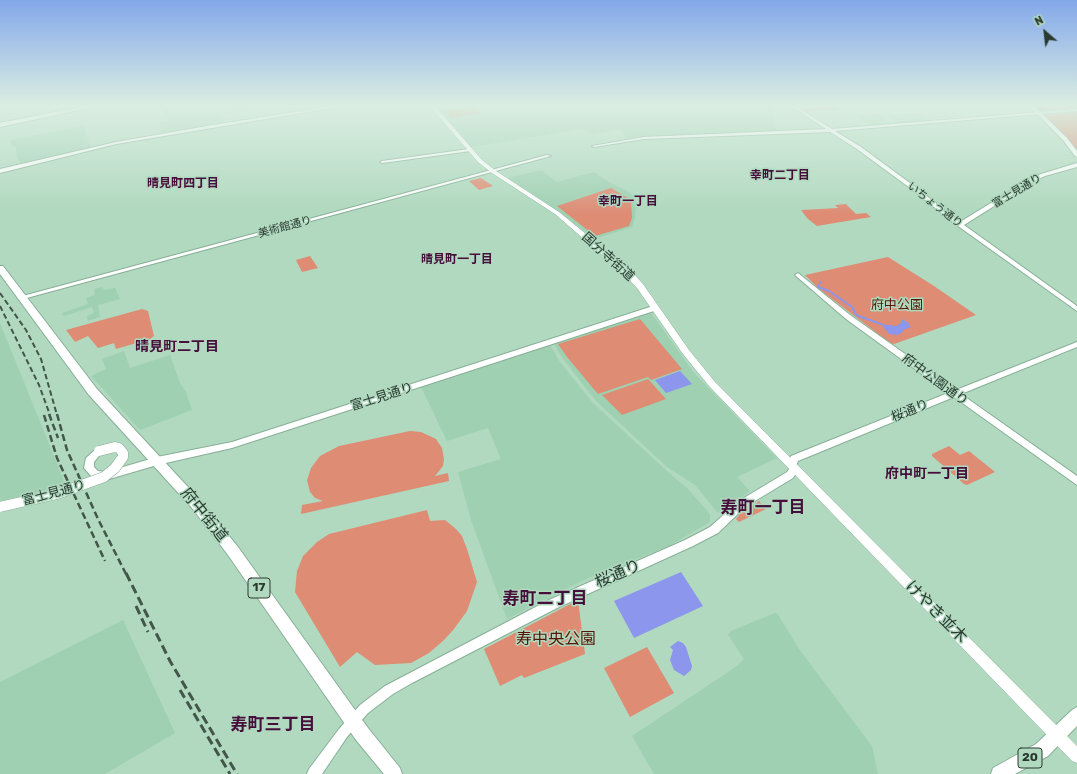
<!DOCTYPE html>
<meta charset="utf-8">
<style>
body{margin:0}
#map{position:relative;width:1077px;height:774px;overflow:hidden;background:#b0d9bf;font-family:Rubik,sans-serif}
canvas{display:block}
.north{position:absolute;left:1025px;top:12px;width:40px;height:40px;-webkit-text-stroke:3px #b0d9bf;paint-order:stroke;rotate:332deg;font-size:11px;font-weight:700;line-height:16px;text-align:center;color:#2a3a30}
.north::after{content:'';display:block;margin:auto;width:14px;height:18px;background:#2a3a30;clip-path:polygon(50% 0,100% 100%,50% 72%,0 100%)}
</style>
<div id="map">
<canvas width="1077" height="774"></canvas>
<div class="north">N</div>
</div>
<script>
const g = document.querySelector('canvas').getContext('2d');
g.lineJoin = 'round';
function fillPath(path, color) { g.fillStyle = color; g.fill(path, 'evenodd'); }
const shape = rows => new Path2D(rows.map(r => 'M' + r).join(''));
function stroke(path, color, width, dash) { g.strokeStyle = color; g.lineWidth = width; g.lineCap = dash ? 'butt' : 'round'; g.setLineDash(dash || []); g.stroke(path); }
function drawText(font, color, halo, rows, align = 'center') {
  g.font = font + ' Rubik,"Noto Sans JP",sans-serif'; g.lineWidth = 3; g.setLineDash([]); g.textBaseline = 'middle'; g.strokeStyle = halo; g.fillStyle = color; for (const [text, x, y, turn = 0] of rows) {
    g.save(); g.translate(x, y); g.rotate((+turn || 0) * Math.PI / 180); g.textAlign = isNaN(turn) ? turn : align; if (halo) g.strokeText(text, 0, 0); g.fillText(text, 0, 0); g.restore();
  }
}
fillPath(shape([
 [159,105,248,105,250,109,222,114,225,123,161,133,159,122,169,120],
 [434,105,770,105,774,115,776,128,778,132,627,138,620,129,592,135,582,129,471,147],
 [917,113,929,121,897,123,886,115],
 [879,114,892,124,870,125,854,115],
 [83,126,84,126,90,147,21,164,17,157,16,147,12,147,10,140],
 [541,170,557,182,594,172,609,182,626,190,635,197,636,203,635,218,632,227,594,239,557,210,508,178],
 [102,287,104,290,115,288,120,299,98,305,100,317,88,321,87,316,94,313,92,307,64,316,62,313,88,304,86,298,95,295,94,289],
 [648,313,652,314,694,373,777,458,737,477,750,491,722,512,717,512,695,485,667,467,596,401,563,359,554,344],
 [0,323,64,481,57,488,0,501],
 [547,345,550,345,560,362,593,403,668,472,688,489,710,514,710,522,671,545,584,580,507,619,471,520,458,472,501,459,488,428,447,441,421,387],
 [124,351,130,368,170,355,180,383,186,392,192,410,140,430,91,376,106,369,102,359],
 [775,613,777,613,799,649,872,746,878,774,654,774,632,736,737,666,744,659,728,635,731,631],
 [123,620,175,733,105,774,0,774,0,682]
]), '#9fd0b2');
fillPath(shape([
 [822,105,835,105,841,109,805,112,800,110],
 [475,107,481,113,451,118,445,111],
 [1077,112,1077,150,1067,138,1044,116,1045,114],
 [481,178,493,186,479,190,469,181],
 [611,188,631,200,632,218,629,226,595,236,557,206],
 [846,204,856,214,866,213,871,217,817,226,808,219,801,210,838,208,835,205],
 [310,256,318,268,302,272,296,260],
 [888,257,934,286,976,315,894,344,890,343,819,289,805,275],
 [142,309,148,311,154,336,150,339,116,349,114,343,98,348,88,336,75,342,66,330],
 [640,319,682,369,651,380,648,377,598,394,567,357,558,344],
 [648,379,666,399,622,415,602,395],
 [410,431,421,432,436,439,442,448,444,459,443,466,435,476,448,473,449,481,301,514,302,505,323,501,315,498,310,492,307,480,311,468,320,456,339,446],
 [949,446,960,455,969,451,995,472,967,485,964,484,932,456,932,454],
 [759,501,766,509,739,522,736,519,739,515],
 [427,510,430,521,445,520,456,529,462,536,467,549,477,582,467,611,454,629,444,640,429,653,411,663,375,665,357,652,340,667,295,592,297,571,303,556,317,542,329,534],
 [578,600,585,654,524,678,522,675,500,686,484,649],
 [647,647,674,693,630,717,604,668]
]), '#de8c74');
fillPath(shape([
 [1032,105,1077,105,1077,109,1042,111,1037,110]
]), '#d57558');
fillPath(shape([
 [902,319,909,323,909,325,911,327,903,330,904,331,898,335,889,334,881,324,896,326,901,323,901,320],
 [680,371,692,384,666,393,655,380],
 [681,572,703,606,634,638,614,601],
 [678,641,683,643,686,647,692,666,691,670,684,676,674,670,670,660,673,650,670,647]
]), '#8c96ed');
stroke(shape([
 [820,288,818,287,821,281]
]), '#8c96ed', 1.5);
stroke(shape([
 [818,287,829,291,852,307,856,315,881,324]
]), '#8c96ed', 2);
const tertiary = shape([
 [338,105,350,105,116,144,0,173,0,169,116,142,207,126,338,105],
 [789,105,794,105,832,129,1077,109,1077,111,835,131,861,147,914,186,960,222,1030,179,1041,174,1077,163,1077,167,1045,176,1034,181,964,225,1077,306,1077,311,958,226,910,188,857,149,830,132,644,139,594,147,592,146,644,137,826,129,789,105],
 [469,149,471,149,471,151,382,163,380,162,382,161,469,149],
 [547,155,551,156,23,299,19,299,18,298,19,297,547,155],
 [798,273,850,315,956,390,1077,342,1077,347,961,394,1077,476,1077,485,954,397,798,461,796,466,799,469,793,478,745,507,718,533,693,546,557,608,412,683,393,694,368,713,347,737,322,774,307,774,309,769,339,729,360,705,385,686,549,600,685,540,710,527,739,501,787,472,790,468,787,465,791,456,948,393,846,319,796,276,795,275,798,273],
 [653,306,655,306,658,308,657,310,232,448,157,465,106,480,92,477,84,468,86,458,96,449,99,448,102,449,103,451,94,462,94,467,98,471,106,472,157,457,232,442,653,306]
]);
const secondary = shape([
 [429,105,434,105,482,160,496,171,559,212,629,269,643,284,689,350,715,382,1077,746,1077,763,1072,761,709,386,683,354,637,288,623,273,555,214,492,173,478,162,429,105]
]);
const primary = shape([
 [91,105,102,105,0,127,0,123,91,105],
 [1028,105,1033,105,1067,138,1077,151,1077,157,1075,156,1063,140,1028,105],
 [0,266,3,266,97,389,200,500,238,547,368,728,400,768,402,774,384,774,356,740,228,555,192,508,89,395,0,274,0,266]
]);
const trunk = shape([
 [1077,707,1077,726,1048,756,1015,774,991,774,993,768,1036,744,1072,710,1077,707]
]);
stroke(tertiary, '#87af97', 2);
stroke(secondary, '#87af97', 1);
stroke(primary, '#87af97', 2);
stroke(trunk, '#87af97', 2);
fillPath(tertiary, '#fff');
fillPath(secondary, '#fff');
fillPath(primary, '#fff');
fillPath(trunk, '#fff');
stroke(shape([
 [0,293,26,330,41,359,57,415],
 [0,306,39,385,50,415]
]), '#42564a', 2, [5.5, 3]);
stroke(shape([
 [49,414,58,438],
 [57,414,67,450,98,519,126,574],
 [44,415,57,458,105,561]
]), '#42564a', 2.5, [7, 3.5]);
stroke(shape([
 [126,573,170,661,237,774],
 [136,606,148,632],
 [180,690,230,774]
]), '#42564a', 3, [9, 4.5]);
const tertiaryBridge = shape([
 [0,507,57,494,104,477,115,468,123,457,123,453,119,448,115,447,99,451]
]);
stroke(tertiaryBridge, '#87af97', 11, []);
stroke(tertiaryBridge, '#fff', 10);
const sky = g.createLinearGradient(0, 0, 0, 214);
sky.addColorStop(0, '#83a8ea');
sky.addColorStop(0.49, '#dbeee2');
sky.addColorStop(1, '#dbeee200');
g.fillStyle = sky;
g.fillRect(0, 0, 1077, 214);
drawText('11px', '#2a3a30', '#b0d9bf', [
 ["富士見通り",1017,191,-31],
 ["いちょう通り",935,205,38],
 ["美術館通り",285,227,-15]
]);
drawText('bold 12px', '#460e3a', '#b0d9bf', [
 ["幸町二丁目",780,176],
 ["晴見町四丁目",183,184],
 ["幸町一丁目",628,202],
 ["晴見町一丁目",457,260]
]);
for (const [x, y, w] of [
 [259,588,22],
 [1030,758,24]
]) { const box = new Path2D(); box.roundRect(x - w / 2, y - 10, w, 20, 3); g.fillStyle = '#b0d9bf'; g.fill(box); stroke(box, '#2a3a30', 1); }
drawText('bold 12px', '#2a3a30', null, [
 ["17",259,588],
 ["20",1030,758]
]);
drawText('13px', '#2a3a30', '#b0d9bf', [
 ["国分寺街道",608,257,42],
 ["府中公園通り",935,380,36],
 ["富士見通り",382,397,-18],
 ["桜通り",910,411,-22],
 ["富士見通り",54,493,-15]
]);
drawText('13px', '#541704', '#b0d9bf', [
 ["府中公園",897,305]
]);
drawText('bold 14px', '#460e3a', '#b0d9bf', [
 ["晴見町二丁目",177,347],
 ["府中町一丁目",927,474]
]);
drawText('16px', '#2a3a30', '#b0d9bf', [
 ["府中街道",204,515,51],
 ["桜通り",618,574,-23],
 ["けやき並木",936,612,45]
]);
drawText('16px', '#541704', '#b0d9bf', [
 ["寿中央公園",556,639]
]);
drawText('bold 17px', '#460e3a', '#b0d9bf', [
 ["寿町一丁目",763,508],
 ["寿町二丁目",545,599],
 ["寿町三丁目",273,725]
]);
</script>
